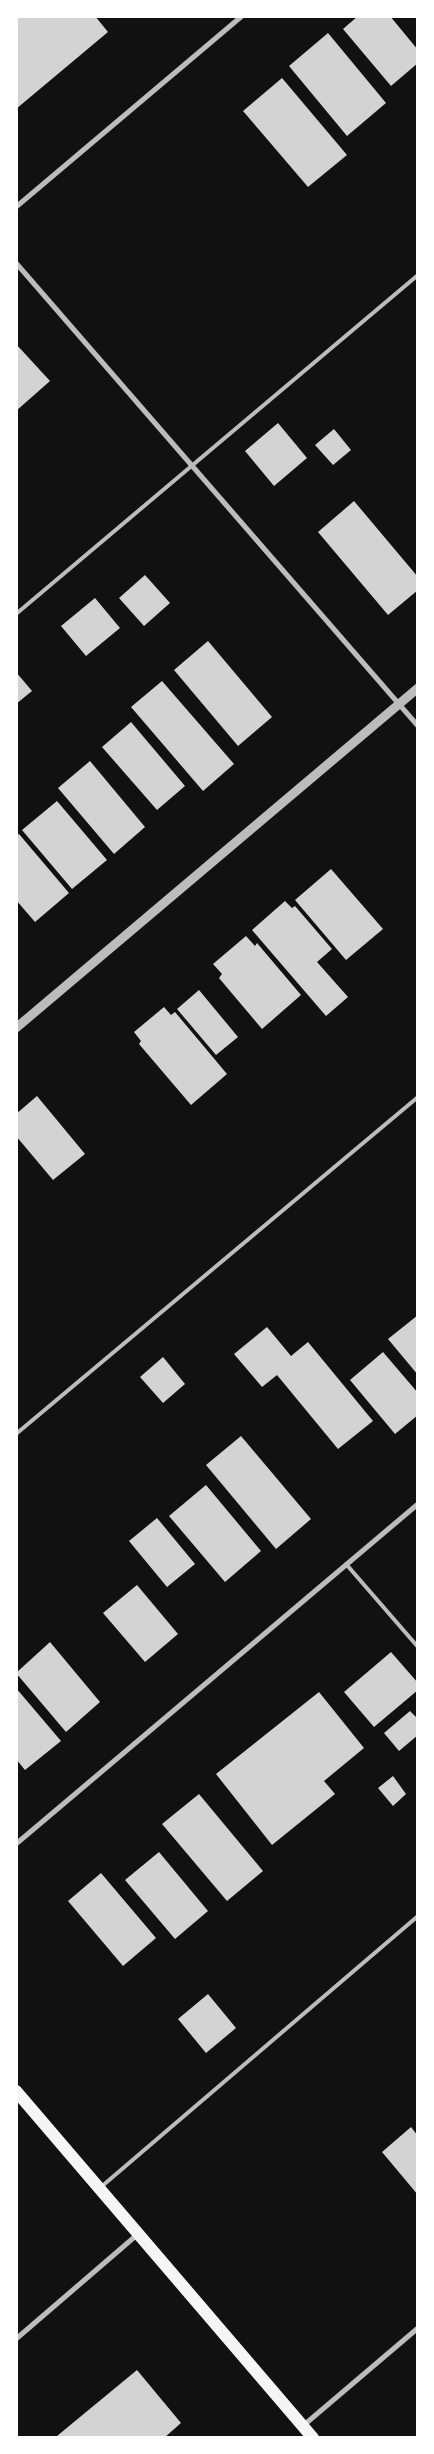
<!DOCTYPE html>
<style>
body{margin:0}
#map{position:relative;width:434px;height:2454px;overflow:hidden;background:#111;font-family:"PT Sans Narrow",sans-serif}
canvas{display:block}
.frame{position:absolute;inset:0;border:18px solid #fff;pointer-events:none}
</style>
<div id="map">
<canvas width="434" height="2454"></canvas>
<div class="frame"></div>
</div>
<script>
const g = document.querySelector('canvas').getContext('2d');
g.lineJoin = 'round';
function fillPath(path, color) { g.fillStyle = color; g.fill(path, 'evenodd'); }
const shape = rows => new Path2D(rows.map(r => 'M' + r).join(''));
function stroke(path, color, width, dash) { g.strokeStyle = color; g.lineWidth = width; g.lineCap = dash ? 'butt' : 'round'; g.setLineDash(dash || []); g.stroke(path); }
fillPath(shape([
 [16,16,95,16,108,32,16,109],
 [358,16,390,16,418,50,418,63,391,86,343,29],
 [328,33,386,103,347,136,289,66],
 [282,78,347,155,308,187,243,111],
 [16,344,50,381,16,411],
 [278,423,307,458,274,486,245,451],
 [334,429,351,450,333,465,315,445],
 [354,501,418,577,418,590,388,615,318,532],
 [145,575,170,603,144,626,119,598],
 [95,598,120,628,86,656,61,626],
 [208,641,272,717,238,746,174,670],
 [16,672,32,691,16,704],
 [162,681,234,764,203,791,131,707],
 [131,722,185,786,157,810,102,747],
 [90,761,145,827,114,854,58,788],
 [57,801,107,860,72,889,22,830],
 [19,834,69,893,35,922,16,900,16,836],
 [331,869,383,929,346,960,295,900],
 [285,901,292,908,295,906,332,949,317,962,348,997,326,1016,252,930],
 [246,936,255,946,257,943,301,995,262,1029,219,978,222,974,213,964],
 [199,990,238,1037,216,1055,177,1009],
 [164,1007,171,1015,175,1012,227,1074,191,1105,139,1044,141,1041,134,1032],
 [37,1096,85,1154,53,1180,16,1136,16,1114],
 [418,1315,418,1375,388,1339],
 [267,1327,291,1356,308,1342,373,1421,338,1449,277,1375,262,1387,234,1354],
 [383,1352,418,1393,418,1415,395,1434,350,1380],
 [163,1357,185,1384,163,1403,140,1377],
 [241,1436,311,1519,276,1549,206,1465],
 [206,1485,261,1551,225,1582,169,1516],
 [157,1518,195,1564,167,1587,129,1541],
 [137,1585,178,1634,145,1662,103,1613],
 [50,1642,100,1702,66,1732,16,1673],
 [391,1652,418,1683,418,1690,374,1727,344,1692],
 [16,1688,61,1741,25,1770,16,1759],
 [319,1692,364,1748,324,1781,335,1794,272,1845,216,1774],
 [410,1711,418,1719,418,1735,399,1751,384,1733],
 [393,1776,406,1794,393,1806,378,1788],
 [199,1794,263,1871,227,1901,162,1824],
 [159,1852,208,1911,175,1939,125,1880],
 [101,1873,156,1938,123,1966,68,1901],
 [208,1994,236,2028,206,2053,178,2019],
 [411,2127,418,2136,418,2195,382,2152],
 [137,2370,181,2423,164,2438,59,2438,57,2436]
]), '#d3d3d3');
stroke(shape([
 [16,614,418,275],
 [16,1434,418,1097],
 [346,1564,418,1647],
 [101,2187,418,1916]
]), '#bcbcbc', 4);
stroke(shape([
 [16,207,242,16],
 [16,263,418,726],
 [16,1844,418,1504],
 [16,2339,138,2234],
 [304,2425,418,2328]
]), '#bcbcbc', 5);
stroke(shape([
 [16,1028,418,688]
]), '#bcbcbc', 9);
stroke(shape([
 [16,2091,313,2438]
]), '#f5f5f5', 12);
</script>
